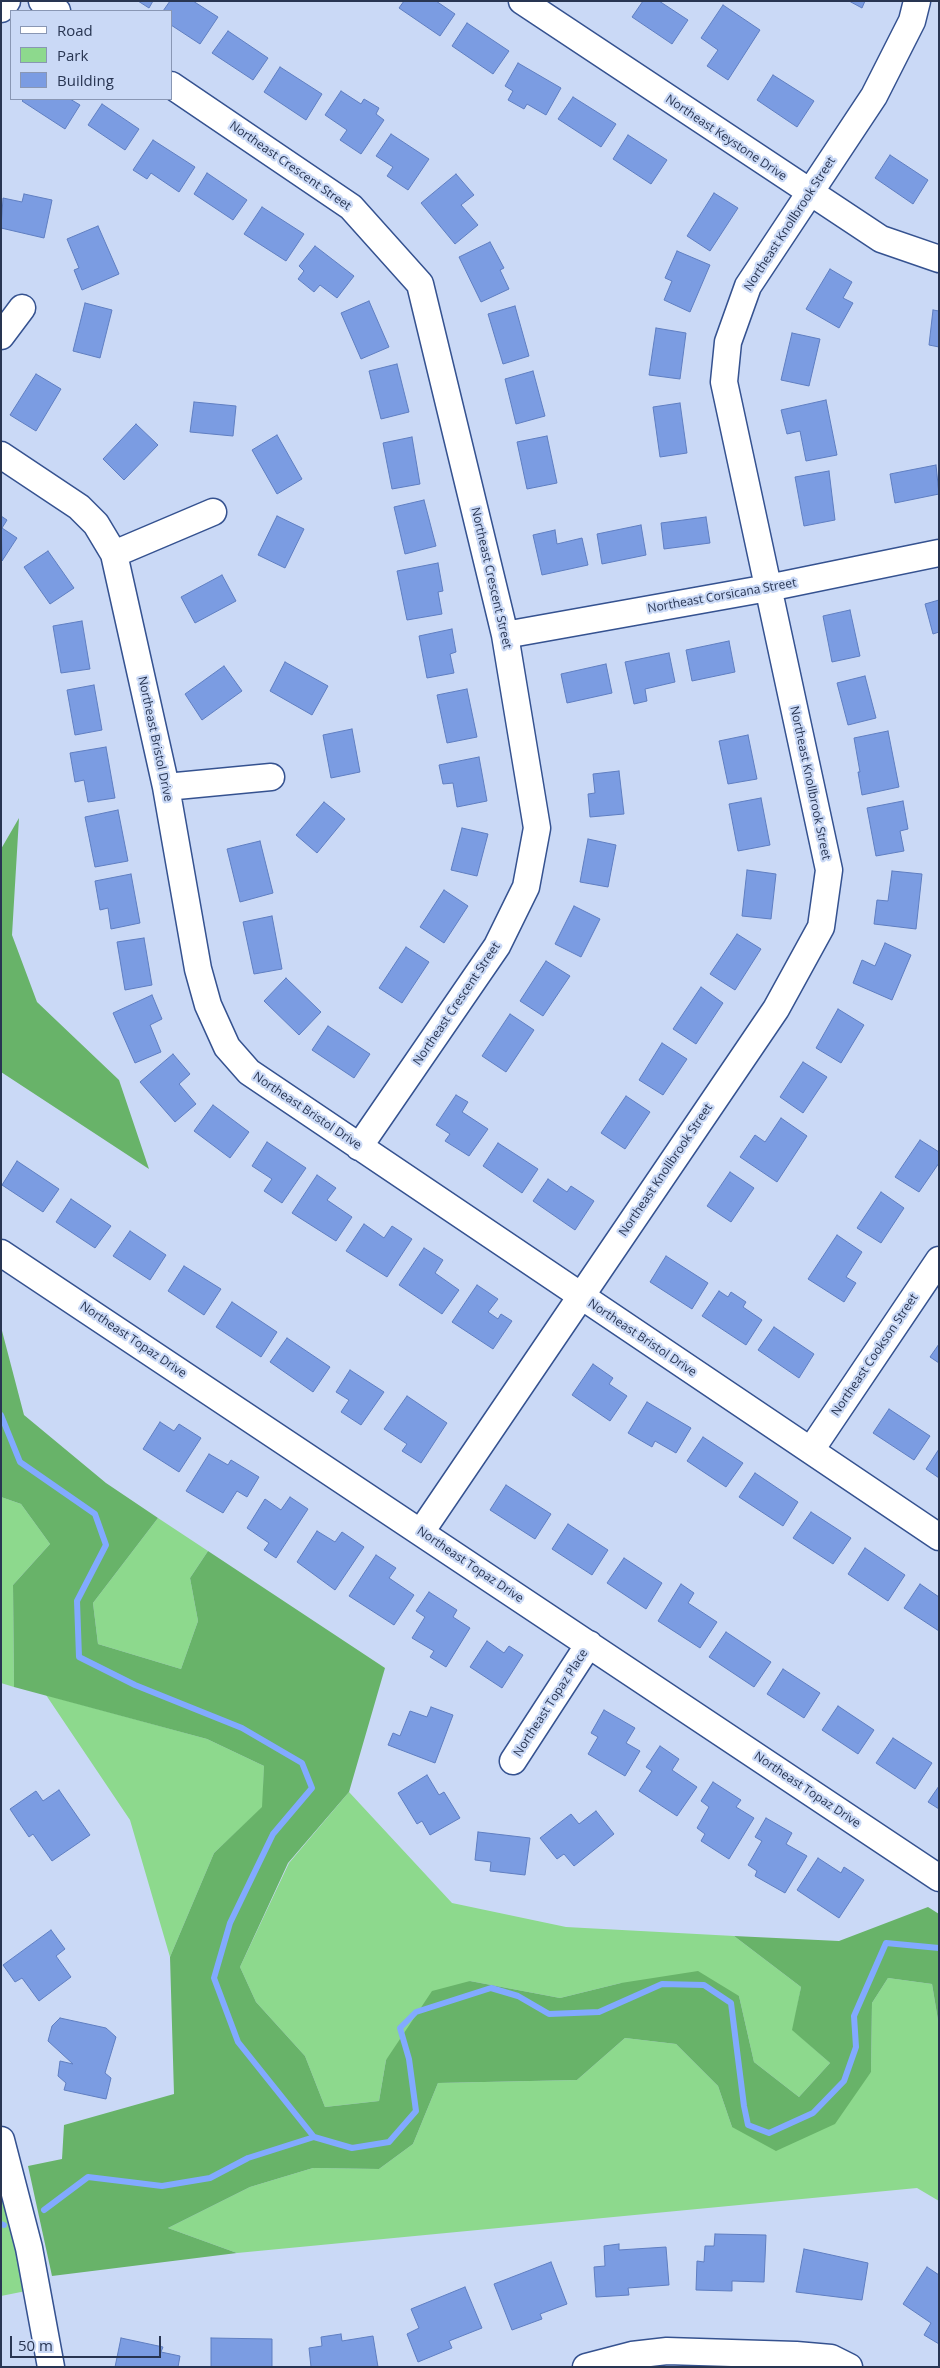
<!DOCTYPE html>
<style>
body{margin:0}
#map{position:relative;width:940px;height:2368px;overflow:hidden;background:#cad9f6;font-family:"Open Sans",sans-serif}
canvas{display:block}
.frame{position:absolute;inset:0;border:2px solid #283552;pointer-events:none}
.legend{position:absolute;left:10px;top:10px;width:162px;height:90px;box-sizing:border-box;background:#cad9f6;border:1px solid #8997b4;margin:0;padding:6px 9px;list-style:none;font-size:15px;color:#283552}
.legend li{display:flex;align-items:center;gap:10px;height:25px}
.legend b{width:25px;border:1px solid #8997b4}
.scale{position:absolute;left:10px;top:2336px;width:151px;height:22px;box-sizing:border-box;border:2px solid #283552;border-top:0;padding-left:6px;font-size:15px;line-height:18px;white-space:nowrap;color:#283552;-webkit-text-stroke:4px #cad9f6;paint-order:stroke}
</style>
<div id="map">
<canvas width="940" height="2368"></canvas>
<div class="frame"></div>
<ul class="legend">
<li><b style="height:6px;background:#fff"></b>Road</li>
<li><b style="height:14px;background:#8dd98d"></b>Park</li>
<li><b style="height:14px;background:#7b9ce2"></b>Building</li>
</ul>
<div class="scale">50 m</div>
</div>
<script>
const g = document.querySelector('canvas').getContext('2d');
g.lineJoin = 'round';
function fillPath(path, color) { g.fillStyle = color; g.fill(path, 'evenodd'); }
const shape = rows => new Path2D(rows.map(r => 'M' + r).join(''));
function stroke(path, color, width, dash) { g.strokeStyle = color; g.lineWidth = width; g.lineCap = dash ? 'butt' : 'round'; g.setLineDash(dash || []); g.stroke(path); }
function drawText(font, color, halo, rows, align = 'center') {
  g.font = font + ' "Open Sans",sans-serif'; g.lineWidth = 4.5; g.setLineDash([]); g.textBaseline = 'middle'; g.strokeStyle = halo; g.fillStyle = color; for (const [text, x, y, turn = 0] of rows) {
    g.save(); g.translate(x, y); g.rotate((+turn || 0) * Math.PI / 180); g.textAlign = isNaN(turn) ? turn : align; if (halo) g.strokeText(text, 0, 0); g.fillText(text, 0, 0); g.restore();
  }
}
fillPath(shape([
 [1,1497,21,1504,50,1544,13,1585,14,1687,1,1683],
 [158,1518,208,1551,190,1578,198,1621,181,1669,98,1644,93,1603],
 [46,1695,207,1739,264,1766,263,1807,214,1853,170,1957,130,1820],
 [349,1792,452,1903,566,1927,734,1936,801,1987,793,2030,830,2063,799,2097,754,2062,739,1996,621,1983,560,1998,470,1981,386,2060,379,2101,325,2107,305,2056,256,2002,240,1967,289,1863],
 [888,1978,932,1984,939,2026,939,2201,917,2188,237,2253,168,2228,250,2187,313,2168,379,2169,413,2144,438,2083,577,2080,625,2038,676,2044,718,2086,732,2127,871,2072,872,2003],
 [1,2171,26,2291,1,2296]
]), '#8dd98d');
fillPath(shape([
 [19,818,12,935,37,1002,119,1080,149,1169,1,1072,1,849],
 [1,1327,24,1415,106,1483,158,1518,93,1603,98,1644,181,1669,198,1621,190,1578,208,1551,385,1668,349,1792,288,1863,240,1967,256,2002,305,2056,325,2107,379,2101,386,2060,432,1991,470,1981,560,1998,621,1983,698,1971,739,1996,754,2062,799,2097,830,2063,792,2030,801,1987,734,1936,839,1941,928,1907,939,1914,939,2026,932,1984,888,1978,872,2003,871,2072,835,2124,776,2151,732,2127,718,2086,676,2044,625,2038,577,2080,438,2083,413,2144,379,2169,313,2168,250,2187,168,2228,237,2253,52,2276,28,2166,62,2159,64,2125,174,2094,170,1957,214,1853,262,1807,264,1766,207,1739,14,1687,13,1585,50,1544,21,1504,1,1497]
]), '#68b369');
stroke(shape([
 [1,1415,20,1462,95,1514,106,1545,77,1601,79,1657,135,1685,242,1728,302,1763,312,1788,273,1834,230,1923,214,1978,238,2042,314,2137,352,2148,389,2142,416,2111,409,2059,400,2028,416,2012,491,1988,518,1996,549,2014,599,2012,662,1984,704,1985,731,2003,744,2106,748,2125,769,2133,813,2113,844,2081,856,2047,854,2016,886,1943,939,1948],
 [44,2210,88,2177,162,2186,210,2178,248,2158,314,2137],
 [1,2224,4,2225]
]), '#82aaff', 6);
const building = shape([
 [138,1,153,1,149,8,138,1],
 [170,1,193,1,218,17,200,44,171,25,171,11,163,11,170,1],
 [404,1,436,1,455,14,440,36,399,8,404,1],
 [643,1,659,1,688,20,672,44,632,17,643,1],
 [849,1,865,1,862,8,849,1],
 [723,5,760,30,728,80,707,66,718,50,701,38,723,5],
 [467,23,509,51,493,74,452,46,467,23],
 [228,31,268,58,253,80,212,53,228,31],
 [518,63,561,88,546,115,527,104,524,109,508,100,513,91,505,86,518,63],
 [280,67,322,94,306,120,264,92,280,67],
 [773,75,814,101,797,127,757,100,773,75],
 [341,91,361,104,364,99,379,108,376,114,384,120,361,154,340,140,347,130,325,115,341,91],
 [573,97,616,124,601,147,558,119,573,97],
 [24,99,70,99,80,105,65,129,22,101,24,99],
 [102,104,139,129,125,150,88,125,102,104],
 [391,134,429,159,408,190,387,176,393,167,376,156,391,134],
 [628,135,667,160,651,184,613,159,628,135],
 [153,140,195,167,179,192,151,173,147,179,133,170,153,140],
 [890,155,928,180,913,204,875,178,890,155],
 [207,173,247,200,233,220,194,194,207,173],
 [456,174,474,195,461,205,478,225,455,244,421,203,456,174],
 [714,193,738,208,710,251,687,236,714,193],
 [24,194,52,200,44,238,1,228,3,198,22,202,24,194],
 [262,207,304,234,286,261,244,234,262,207],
 [98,226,119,274,82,290,74,270,79,268,67,239,98,226],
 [490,242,504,268,500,270,509,289,481,302,459,257,490,242],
 [315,246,354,276,337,298,320,285,314,292,298,279,304,271,299,266,315,246],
 [677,251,710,265,690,312,664,300,672,281,665,278,677,251],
 [830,269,852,282,843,298,853,303,839,328,806,309,830,269],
 [369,301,389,347,361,359,341,313,369,301],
 [85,303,112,310,100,358,73,351,85,303],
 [515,306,529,356,503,364,488,314,515,306],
 [933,310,939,311,939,347,929,345,933,310],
 [656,328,686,333,680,379,649,375,656,328],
 [792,333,820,339,809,386,781,380,792,333],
 [397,364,409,412,381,419,369,371,397,364],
 [533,371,545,416,516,424,505,379,533,371],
 [36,374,61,389,36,431,10,415,36,374],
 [826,400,837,455,806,461,800,431,787,434,781,410,826,400],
 [194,402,236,406,233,436,190,432,194,402],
 [680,403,687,453,660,457,653,407,680,403],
 [136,424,158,445,124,480,103,459,136,424],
 [277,435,302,479,277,494,252,450,277,435],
 [547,436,557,483,527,489,517,442,547,436],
 [412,437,420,484,392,489,383,443,412,437],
 [936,465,939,494,895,503,890,474,936,465],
 [829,471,835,520,804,526,795,477,829,471],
 [424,500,436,546,405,554,394,507,424,500],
 [1,516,7,520,2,528,17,538,2,561,1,516],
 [277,516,304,529,285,568,258,555,277,516],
 [706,517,710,543,664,549,661,523,706,517],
 [641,525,646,555,602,564,597,534,641,525],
 [555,530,557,544,582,538,588,565,542,575,533,535,555,530],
 [48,551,74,588,50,604,24,567,48,551],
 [438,563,443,591,438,592,442,614,407,620,397,571,438,563],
 [222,575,236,601,195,623,181,597,222,575],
 [939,600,939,632,933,634,925,604,939,600],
 [850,610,860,656,832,662,823,616,850,610],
 [82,621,90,669,61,673,53,626,82,621],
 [452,629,456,652,450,654,454,673,427,678,419,636,452,629],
 [729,641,735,672,692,681,686,650,729,641],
 [669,653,675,682,645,689,647,701,634,704,625,662,669,653],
 [285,662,328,686,312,715,270,691,285,662],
 [606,664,612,693,567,703,561,674,606,664],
 [224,666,242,691,202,720,185,694,224,666],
 [865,676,876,718,848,725,837,683,865,676],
 [94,685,102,730,75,735,67,690,94,685],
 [467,689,477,737,447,743,437,695,467,689],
 [352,729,360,772,331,778,323,735,352,729],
 [888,731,899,787,862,795,858,772,860,772,854,738,888,731],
 [748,735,757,779,728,784,719,741,748,735],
 [106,747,115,798,88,802,84,780,75,782,70,753,106,747],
 [479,757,487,801,457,807,453,783,443,784,439,765,479,757],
 [619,771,624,814,590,817,588,794,595,793,593,774,619,771],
 [761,798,770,845,738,851,729,804,761,798],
 [903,801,908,829,900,831,904,851,876,856,867,808,903,801],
 [324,802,345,819,317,853,296,835,324,802],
 [118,810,128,861,95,867,85,817,118,810],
 [462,828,488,834,477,876,451,870,462,828],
 [588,839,616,845,608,887,580,882,588,839],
 [260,841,273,893,240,902,227,849,260,841],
 [747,870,776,874,771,919,742,916,747,870],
 [892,871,922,874,916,929,874,924,877,900,888,901,892,871],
 [131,874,140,923,111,929,108,908,100,910,95,881,131,874],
 [444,890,468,906,444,943,420,927,444,890],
 [574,906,600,919,581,957,555,944,574,906],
 [272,916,282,969,254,974,243,922,272,916],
 [737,934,761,949,735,990,710,974,737,934],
 [144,938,152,985,125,990,117,942,144,938],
 [885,943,911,955,892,1000,853,983,862,960,875,966,885,943],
 [406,947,429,962,402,1003,379,988,406,947],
 [546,961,570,976,543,1016,520,1001,546,961],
 [286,978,321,1012,299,1035,264,1001,286,978],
 [701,987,723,1003,696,1044,673,1029,701,987],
 [152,995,162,1019,150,1025,161,1052,135,1063,113,1013,152,995],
 [838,1009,864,1025,841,1063,816,1048,838,1009],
 [510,1014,534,1030,506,1072,482,1056,510,1014],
 [328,1026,370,1054,354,1078,312,1050,328,1026],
 [662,1043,687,1059,663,1095,639,1080,662,1043],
 [173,1054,190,1074,179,1084,196,1104,175,1122,140,1082,173,1054],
 [803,1062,827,1077,803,1113,780,1097,803,1062],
 [456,1095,468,1102,462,1112,488,1129,469,1156,445,1141,450,1134,436,1125,456,1095],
 [626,1096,650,1112,625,1149,601,1133,626,1096],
 [213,1105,249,1132,230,1158,194,1131,213,1105],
 [781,1118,807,1136,777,1182,740,1157,755,1135,765,1142,781,1118],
 [920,1140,939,1152,939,1163,919,1192,895,1177,920,1140],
 [267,1142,306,1168,282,1203,264,1191,272,1179,252,1166,267,1142],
 [498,1143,538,1169,522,1193,483,1166,498,1143],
 [17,1161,59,1189,43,1212,2,1185,17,1161],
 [730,1172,754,1188,731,1222,707,1206,730,1172],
 [317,1175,336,1188,327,1200,352,1217,336,1241,292,1213,317,1175],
 [548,1179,567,1192,571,1186,594,1201,575,1230,533,1201,548,1179],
 [881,1192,904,1208,881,1243,857,1228,881,1192],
 [71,1199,111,1226,95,1248,56,1222,71,1199],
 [364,1224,384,1238,392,1226,412,1239,387,1277,346,1251,364,1224],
 [130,1231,166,1255,150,1280,113,1256,130,1231],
 [837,1235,862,1252,846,1277,856,1283,844,1302,808,1279,837,1235],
 [424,1248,443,1260,435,1273,459,1290,442,1314,399,1285,424,1248],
 [666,1256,708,1283,692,1309,650,1282,666,1256],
 [184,1266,221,1289,204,1315,168,1291,184,1266],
 [477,1285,498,1299,488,1312,498,1319,501,1314,512,1321,493,1349,452,1322,477,1285],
 [719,1291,728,1297,731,1292,746,1302,743,1307,762,1320,746,1345,702,1316,719,1291],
 [232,1302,277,1332,261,1357,216,1327,232,1302],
 [774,1327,814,1354,799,1378,758,1350,774,1327],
 [287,1338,330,1367,313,1392,270,1362,287,1338],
 [939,1344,939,1363,930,1357,939,1344],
 [593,1364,613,1378,609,1384,627,1396,610,1421,572,1395,593,1364],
 [350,1370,384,1392,361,1425,341,1412,349,1400,336,1392,350,1370],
 [407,1396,447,1423,421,1463,402,1451,407,1444,384,1429,407,1396],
 [647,1402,691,1428,676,1453,655,1441,652,1447,628,1433,647,1402],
 [889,1409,930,1436,914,1460,873,1433,889,1409],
 [160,1422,174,1431,179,1424,201,1438,179,1472,143,1449,160,1422],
 [703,1437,743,1463,726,1487,687,1461,703,1437],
 [939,1449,939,1478,926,1469,939,1449],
 [209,1454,228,1465,231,1460,259,1477,247,1497,237,1491,223,1513,186,1491,209,1454],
 [755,1473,798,1502,783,1526,739,1497,755,1473],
 [506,1485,551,1514,535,1539,490,1510,506,1485],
 [290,1497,308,1509,276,1558,264,1550,269,1543,247,1528,265,1499,281,1510,290,1497],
 [811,1512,851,1538,833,1564,793,1538,811,1512],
 [568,1524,608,1550,592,1575,552,1549,568,1524],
 [317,1531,335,1542,342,1532,364,1547,335,1590,297,1562,317,1531],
 [865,1548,905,1575,888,1601,848,1574,865,1548],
 [376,1555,396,1568,389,1578,414,1595,394,1625,349,1596,376,1555],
 [624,1558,662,1583,646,1609,607,1583,624,1558],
 [681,1584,694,1593,688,1603,717,1622,700,1648,658,1621,681,1584],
 [920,1584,939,1597,939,1631,904,1608,920,1584],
 [429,1592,457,1610,453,1617,470,1628,446,1667,430,1657,434,1651,412,1638,425,1617,416,1611,429,1592],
 [726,1632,771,1662,754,1687,709,1657,726,1632],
 [487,1641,504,1653,509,1646,523,1655,502,1688,470,1667,487,1641],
 [783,1669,820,1693,804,1718,767,1694,783,1669],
 [838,1706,874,1730,858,1754,822,1730,838,1706],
 [431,1707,453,1715,435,1763,388,1745,393,1733,400,1736,410,1711,427,1717,431,1707],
 [604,1710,635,1728,626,1743,640,1751,625,1776,588,1754,598,1737,591,1733,604,1710],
 [893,1738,932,1763,915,1789,876,1763,893,1738],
 [660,1746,679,1759,672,1770,697,1787,677,1816,639,1791,652,1771,646,1767,660,1746],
 [427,1775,439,1795,444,1792,460,1818,430,1835,422,1821,417,1824,398,1793,427,1775],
 [713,1782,741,1800,736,1807,754,1818,729,1859,701,1841,705,1834,697,1828,709,1807,701,1801,713,1782],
 [939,1786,939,1809,928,1802,939,1786],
 [59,1790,90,1835,52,1861,33,1834,29,1837,10,1809,36,1791,43,1801,59,1790],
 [596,1811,614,1834,574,1866,564,1854,557,1859,540,1838,571,1814,579,1824,596,1811],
 [766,1818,792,1833,786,1844,807,1856,785,1893,755,1876,757,1871,748,1865,762,1841,755,1837,766,1818],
 [478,1832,530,1838,525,1875,490,1871,491,1862,475,1860,478,1832],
 [818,1858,841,1873,844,1867,864,1880,839,1918,797,1890,818,1858],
 [51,1930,65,1949,56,1956,71,1977,39,2001,22,1978,15,1982,3,1965,51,1930],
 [60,2018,106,2028,116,2037,105,2073,111,2078,106,2099,64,2090,66,2083,58,2076,60,2061,73,2064,48,2041,52,2026,60,2018],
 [715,2234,766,2235,764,2282,732,2281,732,2291,696,2290,697,2261,704,2262,705,2246,714,2246,715,2234],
 [619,2244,619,2250,666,2247,669,2285,628,2288,629,2295,596,2297,594,2267,605,2266,604,2246,619,2244],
 [804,2249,868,2263,862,2300,796,2292,804,2249],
 [551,2262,567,2304,540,2314,542,2319,512,2330,494,2284,551,2262],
 [927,2267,939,2275,939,2344,924,2335,931,2323,903,2304,927,2267],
 [465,2287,482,2328,449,2341,452,2348,418,2362,407,2334,419,2328,411,2309,465,2287],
 [341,2334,342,2341,373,2336,378,2367,311,2367,309,2348,322,2346,321,2337,341,2334],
 [121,2338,163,2347,161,2352,180,2356,178,2367,115,2367,121,2338],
 [211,2338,272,2339,272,2367,211,2367,211,2338]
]);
fillPath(building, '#7b9ce2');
stroke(building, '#5f7ec1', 1);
const minor = shape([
 [42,1,57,11],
 [522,1,881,239,939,259],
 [1,9,7,1],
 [171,85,351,207,420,284,505,635,537,828,526,887,497,946,359,1147],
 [1,336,22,308],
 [1,455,79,507,96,524,114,554,166,787,198,969,208,1005,227,1047,249,1072,939,1537],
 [114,554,213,512],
 [505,635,768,588,939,553],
 [166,787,271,777],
 [1,1253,939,1878],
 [811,1450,939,1260],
 [421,1532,776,1009,821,927,829,870,724,382,728,342,748,286,874,96,912,21,917,1],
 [513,1761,589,1644],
 [1,2140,29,2248,51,2367],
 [586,2367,632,2355,667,2351,796,2355,831,2358,849,2367]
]);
stroke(minor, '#355290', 29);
stroke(minor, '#fff', 26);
drawText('12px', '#283552', '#cad9f6', [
 ["Northeast Keystone Drive",726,138,34],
 ["Northeast Crescent Street",290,166,35],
 ["Northeast Knollbrook Street",790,224,-57],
 ["Northeast Crescent Street",491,578,77],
 ["Northeast Corsicana Street",722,596,-10],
 ["Northeast Bristol Drive",155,739,78],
 ["Northeast Knollbrook Street",810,783,78],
 ["Northeast Crescent Street",457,1004,-56],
 ["Northeast Bristol Drive",307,1111,34],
 ["Northeast Knollbrook Street",666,1170,-56],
 ["Northeast Bristol Drive",642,1338,34],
 ["Northeast Topaz Drive",133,1340,34],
 ["Northeast Cookson Street",875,1355,-56],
 ["Northeast Topaz Drive",470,1565,34],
 ["Northeast Topaz Place",551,1703,-57],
 ["Northeast Topaz Drive",807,1790,34]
]);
</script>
